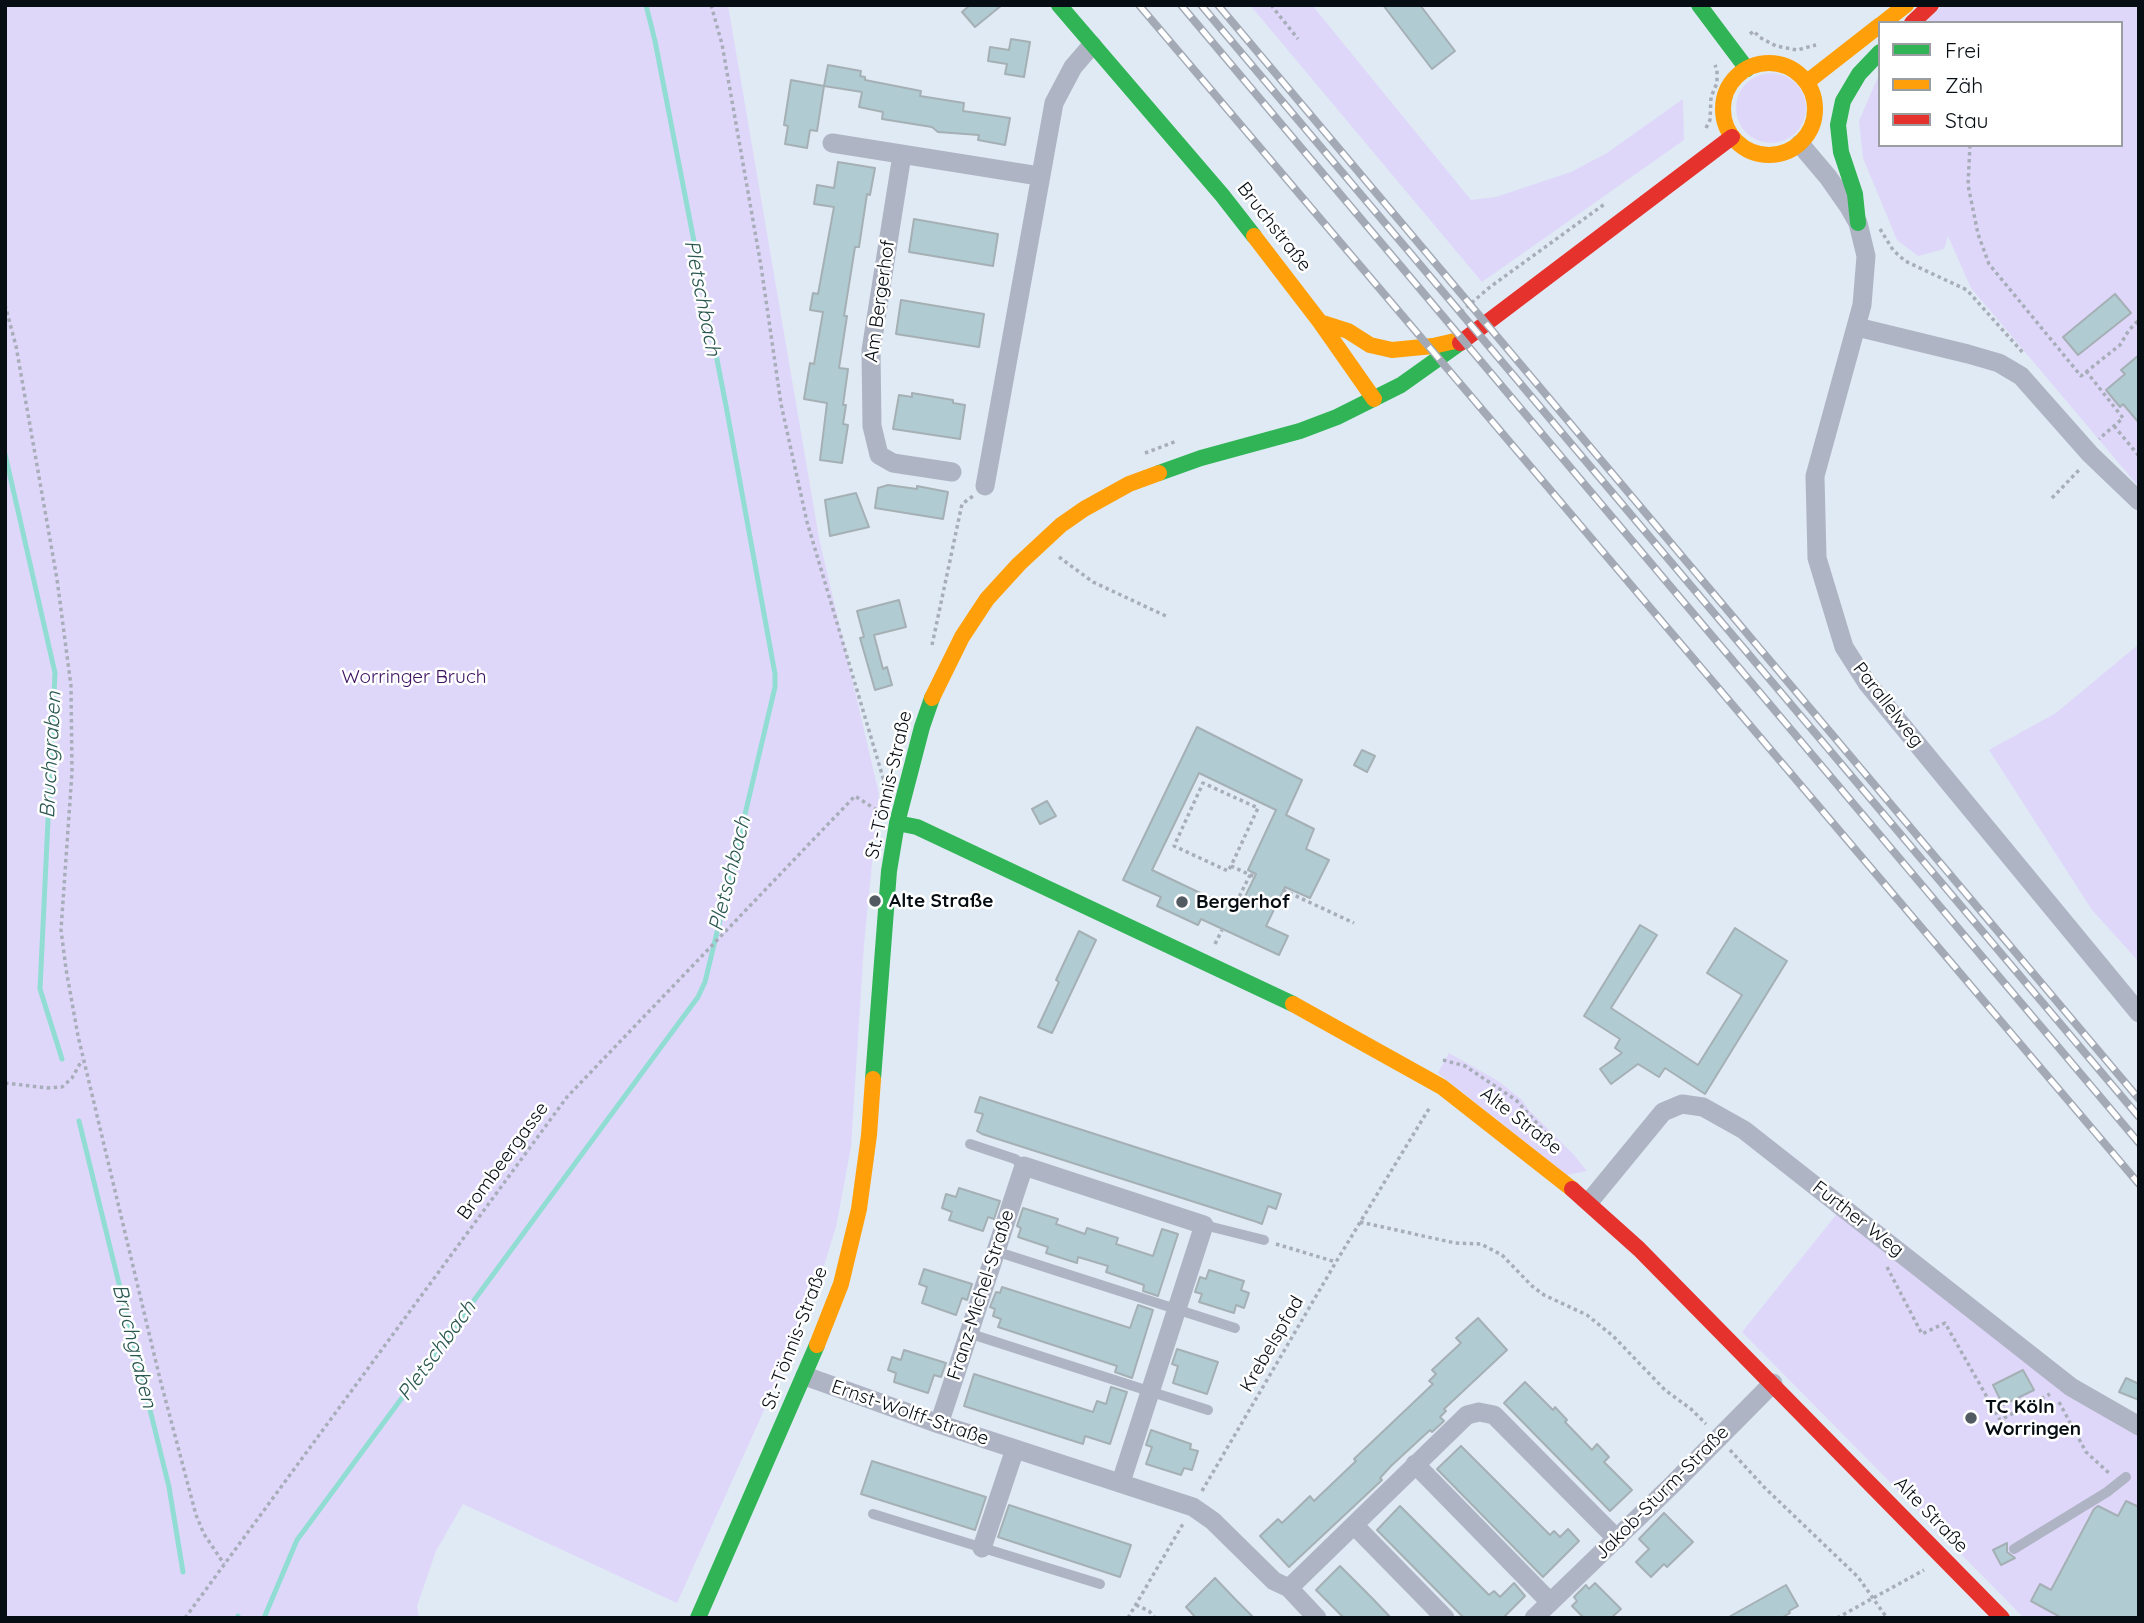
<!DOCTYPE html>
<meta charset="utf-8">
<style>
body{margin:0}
#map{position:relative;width:2144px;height:1623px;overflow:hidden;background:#dfeaf4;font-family:Quicksand,sans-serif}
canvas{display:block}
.frame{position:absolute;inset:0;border:7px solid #060d13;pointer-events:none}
.legend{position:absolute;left:1878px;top:21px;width:245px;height:126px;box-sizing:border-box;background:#fff;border:2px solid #9b9ea1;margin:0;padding:9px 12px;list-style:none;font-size:21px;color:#060d13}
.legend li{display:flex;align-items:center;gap:14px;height:35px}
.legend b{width:35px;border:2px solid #9b9ea1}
</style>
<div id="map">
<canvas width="2144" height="1623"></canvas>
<div class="frame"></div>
<ul class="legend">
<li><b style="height:9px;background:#30b455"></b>Frei</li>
<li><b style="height:9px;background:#ff9f0a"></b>Zäh</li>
<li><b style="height:9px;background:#e5322d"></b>Stau</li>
</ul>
</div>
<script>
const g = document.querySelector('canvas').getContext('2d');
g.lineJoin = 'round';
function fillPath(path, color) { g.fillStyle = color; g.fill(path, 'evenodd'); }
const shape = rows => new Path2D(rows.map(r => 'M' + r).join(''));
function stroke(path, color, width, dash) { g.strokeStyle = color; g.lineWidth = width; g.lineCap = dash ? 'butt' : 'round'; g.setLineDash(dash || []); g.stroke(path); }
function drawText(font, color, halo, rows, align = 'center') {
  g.font = font + ' Quicksand,sans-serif'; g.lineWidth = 5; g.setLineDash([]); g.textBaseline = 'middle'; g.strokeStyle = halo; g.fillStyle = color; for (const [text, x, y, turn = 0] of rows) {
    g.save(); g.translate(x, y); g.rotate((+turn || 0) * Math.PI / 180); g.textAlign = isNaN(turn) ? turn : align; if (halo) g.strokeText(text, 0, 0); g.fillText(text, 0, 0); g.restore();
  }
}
fillPath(shape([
 [5,5,728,5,819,538,879,794,864,944,851,1147,836,1227,812,1304,677,1603,463,1504,436,1551,417,1606,419,1618,5,1618],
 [1250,5,1312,5,1471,200,1496,197,1571,172,1607,153,1683,99,1684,140,1482,282],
 [1943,5,2139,5,2139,487,1971,288,1948,236,1944,249,1918,256,1897,240,1863,158,1859,121,1880,72,1880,145,2121,145,2121,23,1924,23],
 '1736 108a35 35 0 1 1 70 0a35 35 0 1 1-70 0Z',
 [2139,644,2139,962,2092,910,1989,750,2056,713],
 [1449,1053,1498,1081,1521,1099,1529,1110,1574,1155,1587,1171,1567,1175,1438,1073],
 [1840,1210,2139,1431,2139,1618,2024,1618,1742,1332]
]), '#dfd7fa');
stroke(shape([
 [5,454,55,673,40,989,62,1059],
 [79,1121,169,1487,183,1572],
 [238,1616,239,1618],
 [264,1618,297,1540,698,997,705,982,726,895,775,687,775,674,727,411,655,41,646,5]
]), '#91ddd4', 5);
const building = shape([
 [970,5,1002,5,975,27,962,12,970,5],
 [1383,5,1420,5,1455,51,1432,69,1383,5],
 [1011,39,1030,42,1024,77,1005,74,1007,64,988,61,990,47,1009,50,1011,39],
 [828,65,861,71,860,76,865,77,865,80,921,91,920,96,964,103,963,111,1010,118,1005,145,978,140,979,135,938,132,932,127,882,119,883,112,859,107,862,92,824,86,817,131,810,130,807,148,785,144,788,126,784,125,791,80,824,86,828,65],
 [838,162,875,168,870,195,867,194,859,247,855,247,844,316,847,316,839,368,848,369,843,405,846,405,843,424,848,425,842,463,820,460,827,403,804,399,810,363,814,364,823,312,810,310,813,293,818,294,834,207,814,204,817,185,834,188,838,162],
 [914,219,998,234,993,266,909,252,914,219],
 [2115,294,2131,313,2078,355,2063,337,2115,294],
 [901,300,984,314,979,347,896,334,901,300],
 [2139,355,2139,423,2123,404,2120,407,2106,390,2125,374,2121,370,2139,355],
 [912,393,953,400,953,403,965,405,960,439,893,429,899,395,912,397,912,393],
 [888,485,917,489,917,486,948,492,943,519,875,508,878,488,888,485],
 [856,493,869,527,830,536,825,500,856,493],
 [899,600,906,627,874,635,883,669,887,667,892,685,875,690,860,638,864,637,857,611,899,600],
 [1197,727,1302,780,1286,815,1314,829,1306,849,1329,860,1310,898,1285,887,1266,926,1288,936,1279,955,1201,919,1198,925,1157,906,1161,897,1123,880,1197,727],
 [1199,773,1276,810,1248,870,1256,874,1238,911,1152,870,1199,773],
 [1362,750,1375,756,1367,772,1354,765,1362,750],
 [1047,801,1056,816,1040,824,1032,809,1047,801],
 [1640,925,1657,935,1611,1008,1698,1065,1742,995,1707,973,1735,928,1787,961,1705,1094,1665,1068,1659,1077,1638,1064,1611,1084,1600,1069,1622,1053,1615,1048,1620,1039,1584,1016,1640,925],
 [1079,931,1096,940,1052,1033,1038,1027,1059,982,1056,980,1079,931],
 [980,1097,1281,1194,1276,1209,1268,1206,1262,1224,1257,1222,982,1134,977,1131,983,1114,975,1112,980,1097],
 [959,1188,1000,1201,994,1219,988,1217,983,1231,949,1220,952,1212,942,1208,946,1194,956,1197,959,1188],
 [1023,1208,1058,1219,1056,1224,1085,1234,1087,1228,1118,1238,1116,1244,1153,1256,1162,1229,1178,1234,1158,1296,1143,1291,1144,1285,1106,1272,1108,1266,1078,1257,1077,1263,1046,1253,1048,1247,1018,1237,1021,1228,1017,1226,1023,1208],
 [924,1269,972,1284,967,1300,962,1298,956,1315,922,1303,927,1287,919,1284,924,1269],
 [1209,1270,1244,1281,1241,1290,1249,1293,1244,1308,1236,1305,1234,1313,1199,1302,1202,1294,1195,1292,1200,1277,1206,1279,1209,1270],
 [1002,1287,1130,1328,1138,1305,1153,1310,1132,1378,1115,1372,1117,1366,998,1327,1001,1319,993,1316,995,1309,990,1307,996,1292,1000,1293,1002,1287],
 [1478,1318,1507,1350,1444,1409,1446,1411,1440,1417,1444,1421,1432,1432,1430,1430,1391,1466,1380,1478,1382,1480,1289,1567,1260,1536,1278,1519,1282,1523,1310,1496,1314,1501,1356,1461,1354,1459,1433,1384,1429,1381,1436,1374,1432,1370,1461,1343,1456,1338,1478,1318],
 [1177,1349,1218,1362,1207,1394,1173,1383,1178,1366,1172,1364,1177,1349],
 [904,1350,946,1363,941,1377,934,1375,928,1393,894,1382,896,1373,888,1370,892,1357,901,1360,904,1350],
 [2023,1370,2034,1390,2003,1405,1993,1385,2023,1370],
 [974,1374,1093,1412,1097,1401,1106,1404,1111,1387,1127,1392,1110,1444,1085,1436,1083,1444,964,1406,974,1374],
 [2126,1378,2139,1384,2139,1400,2119,1392,2126,1378],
 [1525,1382,1553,1410,1555,1407,1567,1420,1565,1422,1592,1450,1597,1444,1609,1457,1604,1462,1632,1490,1610,1511,1504,1403,1525,1382],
 [1151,1430,1191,1444,1190,1449,1198,1451,1192,1470,1184,1468,1181,1475,1146,1464,1152,1447,1146,1445,1151,1430],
 [1461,1446,1550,1535,1554,1531,1560,1537,1568,1529,1579,1541,1543,1577,1437,1469,1461,1446],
 [872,1461,986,1497,975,1530,861,1494,872,1461],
 [2126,1501,2139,1507,2139,1618,2062,1618,2031,1601,2040,1584,2051,1590,2094,1509,2098,1506,2118,1516,2126,1501],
 [1009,1505,1131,1545,1120,1577,998,1537,1009,1505],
 [1400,1506,1489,1595,1494,1591,1500,1597,1514,1583,1525,1596,1503,1618,1464,1618,1377,1530,1400,1506],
 [1664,1513,1693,1542,1667,1567,1664,1564,1651,1577,1636,1562,1649,1549,1639,1539,1664,1513],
 [2007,1543,2007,1552,2015,1558,2001,1565,1993,1550,2007,1543],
 [1340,1566,1372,1598,1391,1618,1344,1618,1316,1590,1340,1566],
 [1215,1578,1235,1599,1254,1618,1196,1618,1186,1607,1215,1578],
 [1595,1583,1621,1609,1611,1618,1584,1618,1572,1606,1577,1601,1574,1597,1586,1585,1589,1589,1595,1583],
 [1786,1585,1798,1606,1789,1611,1790,1613,1781,1618,1727,1618,1786,1585]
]);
fillPath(building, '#b1cbd3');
stroke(building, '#a5b0b5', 2);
stroke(shape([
 [711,5,722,44,761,266,781,404,807,522,884,781],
 [1271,5,1298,39],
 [1750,34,1754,31,1759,37,1776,46,1797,50,1816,45],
 [1706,128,1710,120,1711,97,1717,83,1717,70,1715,65],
 [1970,145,1968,185,1978,234,1989,264,2081,376,2120,345,2129,330,2139,320],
 [1880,229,1893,250,1905,261,1967,290,2024,354],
 [5,305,16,346,57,579,71,686,72,772,61,930,66,969,78,1036,160,1379,196,1515,204,1534,224,1564],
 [1461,312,1490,287,1606,203],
 [2086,371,2123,418,2099,439],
 [2114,426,2139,456],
 [1145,453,1177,441],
 [2052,498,2080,469],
 [1059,557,1093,582,1168,617],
 [932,645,962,504,973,496],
 [1231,866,1228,871,1174,846,1203,783,1258,808,1231,866,1255,877],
 [1283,890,1354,923],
 [1233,909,1250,875],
 [1215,944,1222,930],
 [1443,1060,1465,1066,1516,1100,1562,1151],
 [5,1083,48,1088,62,1087,72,1078,82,1060],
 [1360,1222,1455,1243,1481,1244,1502,1255,1532,1286,1544,1295,1587,1315,1613,1336,1665,1390,1691,1409,1706,1424],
 [1276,1244,1336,1262],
 [1887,1267,1922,1334,1945,1323,2000,1420,2050,1394],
 [2059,1402,2086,1452,2110,1474],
 [1730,1450,1764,1487,1858,1577,1887,1618],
 [1202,1491,1336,1262,1430,1107],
 [1136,1605,1149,1611,1155,1618],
 [185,1618,567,1097,855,796,878,811],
 [1128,1618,1184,1522],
 [1837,1618,1924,1570]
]), '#a8aeb9', 3.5, [3.5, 3.5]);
stroke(shape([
 [970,1144,1015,1159,1024,1166],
 [1204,1225,1264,1240],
 [995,1251,1235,1328],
 [968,1333,1208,1410],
 [873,1514,1100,1584],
 [2014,1549,2107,1492,2126,1477]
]), '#afb4c4', 10);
stroke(shape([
 [832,143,1039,176],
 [1800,144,1828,177,1849,207,1858,223,1866,256,1862,305,1815,476,1817,558,1844,647,1867,683,2139,1013],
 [902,155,871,350,872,426,879,455,893,463,952,472],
 [1857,327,1968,354,1999,363,2021,376,2090,454,2139,501],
 [985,486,1054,103,1073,67,1092,45],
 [1589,1202,1663,1112,1682,1104,1703,1107,1744,1130,2071,1387,2139,1426],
 [805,1376,939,1424,1193,1507,1213,1521,1274,1581,1289,1588,1317,1618],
 [939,1424,1024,1166,1204,1225,1121,1482],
 [1415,1464,1550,1602],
 [1354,1525,1445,1618],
 [982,1548,1015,1449],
 [1289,1588,1467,1415,1479,1412,1494,1415,1617,1539],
 [1534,1618,1674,1483,1773,1383]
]), '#afb4c4', 19);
stroke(shape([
 [1059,5,1222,195,1254,236],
 [1699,5,1747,69],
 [1858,223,1855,194,1841,152,1838,125,1843,101,1859,74,1880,52],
 [1159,473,1201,458,1300,431,1337,417,1401,385,1460,343],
 [897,823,917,827,1293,1004],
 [873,1079,889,871,897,823,922,727,932,698],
 [698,1618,817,1345]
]), '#30b455', 16);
stroke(shape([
 [1883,23,1906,5],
 '1723 109a46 46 0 1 1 92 0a46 46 0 1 1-92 0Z',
 [1807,82,1880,25],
 [1254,236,1320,322,1374,399],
 [1320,322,1348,331,1370,345,1392,350,1433,346,1455,341],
 [932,698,962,637,987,599,1019,564,1061,525,1084,509,1129,484,1159,473],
 [1293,1004,1442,1087,1572,1189],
 [817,1345,841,1284,859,1209,869,1135,873,1079]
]), '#ff9f0a', 16);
stroke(shape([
 [1912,23,1931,5],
 [1460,343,1732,137],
 [1572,1189,1639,1249,2002,1618]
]), '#e5322d', 16);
const rail = shape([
 [1139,5,2139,1184],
 [1181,5,2139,1143],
 [1201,5,2139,1117],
 [1218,5,2139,1099]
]);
stroke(rail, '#a4aab5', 8);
stroke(rail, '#fff', 5, [16]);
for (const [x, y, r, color] of [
 [875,901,7,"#525a62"],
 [1182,902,7,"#525a62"],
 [1971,1418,7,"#525a62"]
]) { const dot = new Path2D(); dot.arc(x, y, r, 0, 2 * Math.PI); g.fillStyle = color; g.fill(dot); stroke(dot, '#fff', 2.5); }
drawText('19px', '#060d13', '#fff', [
 ["Bruchstraße",1274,227,52],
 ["Am Bergerhof",880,301,-82],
 ["Parallelweg",1888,705,52],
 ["St.-Tönnis-Straße",889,785,-77],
 ["Alte Straße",1521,1121,38],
 ["Brombeergasse",503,1161,-54],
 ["Further Weg",1858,1219,38],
 ["Franz-Michel-Straße",981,1295,-72],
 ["St.-Tönnis-Straße",795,1338,-69],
 ["Krebelspfad",1272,1344,-60],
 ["Ernst-Wolff-Straße",910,1413,19],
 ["Jakob-Sturm-Straße",1662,1493,-45],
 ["Alte Straße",1931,1515,46]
]);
drawText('19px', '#3c1161', '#fff', [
 ["Worringer Bruch",414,677]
]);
drawText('bold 19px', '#060d13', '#fff', [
 ["Alte Straße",889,901],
 ["Bergerhof",1196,902],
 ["TC Köln",1985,1407],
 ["Worringen",1985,1429]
], 'left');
drawText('italic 21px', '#2a5750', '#fff', [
 ["Pletschbach",702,298,79],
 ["Bruchgraben",51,755,-87],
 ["Pletschbach",730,874,-76],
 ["Bruchgraben",134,1346,76],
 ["Pletschbach",437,1351,-54]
]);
</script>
